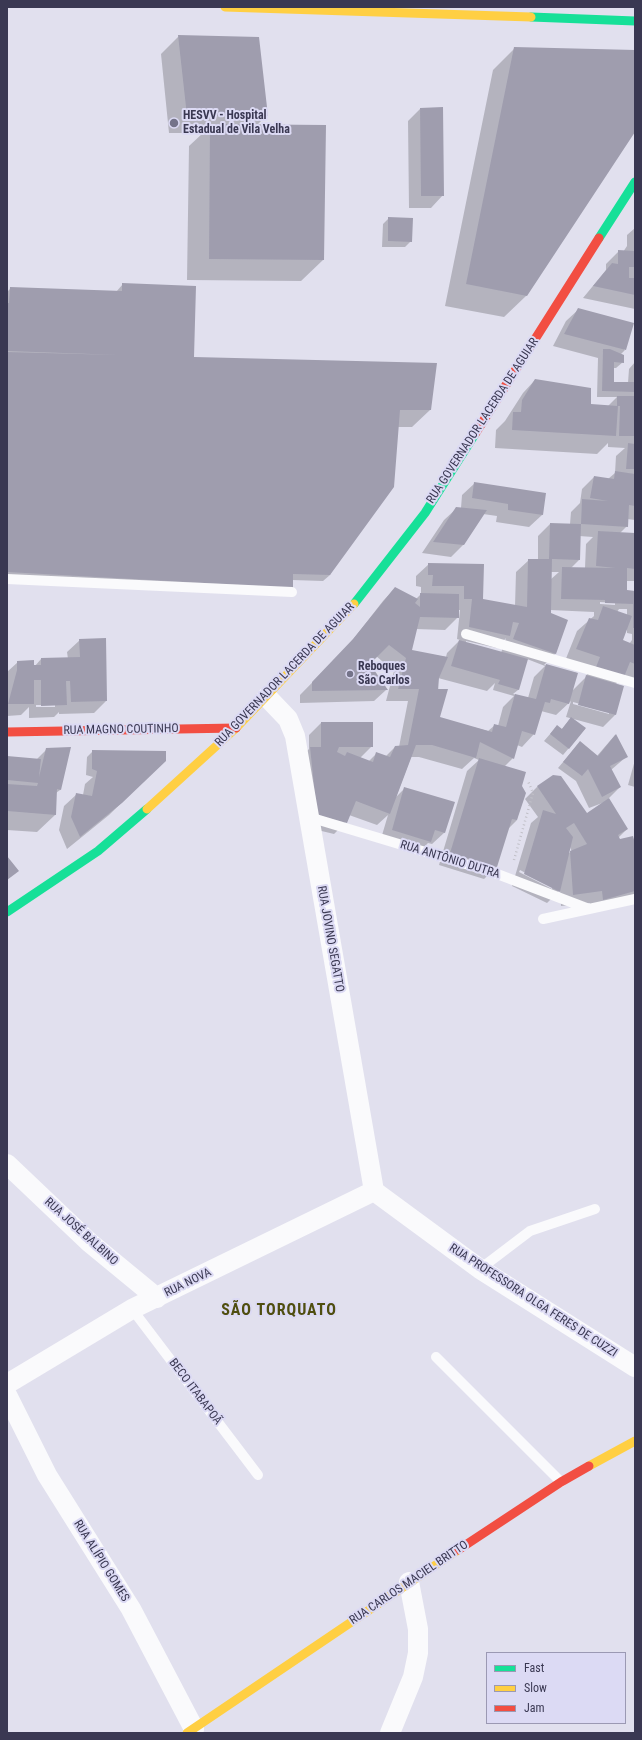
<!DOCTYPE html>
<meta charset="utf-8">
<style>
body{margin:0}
#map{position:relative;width:642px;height:1740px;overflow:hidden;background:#e1e0ee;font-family:"Roboto Condensed",sans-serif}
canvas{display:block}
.frame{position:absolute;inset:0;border:8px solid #3a3852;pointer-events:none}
.legend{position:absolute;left:486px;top:1652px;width:140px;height:72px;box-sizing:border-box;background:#dcdaf4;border:1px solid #9b99b3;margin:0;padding:5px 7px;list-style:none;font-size:12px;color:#3a3852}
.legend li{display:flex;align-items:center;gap:8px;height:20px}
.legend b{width:20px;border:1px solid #9b99b3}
</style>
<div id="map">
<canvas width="642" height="1740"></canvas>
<div class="frame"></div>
<ul class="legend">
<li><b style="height:5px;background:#16e098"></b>Fast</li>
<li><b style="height:5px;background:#ffcf43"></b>Slow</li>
<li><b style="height:5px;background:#f24e42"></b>Jam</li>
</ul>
</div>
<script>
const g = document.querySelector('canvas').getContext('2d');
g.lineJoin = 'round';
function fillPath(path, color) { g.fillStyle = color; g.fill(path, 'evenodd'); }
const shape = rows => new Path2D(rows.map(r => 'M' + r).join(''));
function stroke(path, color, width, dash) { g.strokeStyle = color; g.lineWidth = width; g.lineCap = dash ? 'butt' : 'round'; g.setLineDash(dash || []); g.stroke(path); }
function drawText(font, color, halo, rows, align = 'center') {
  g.font = font + ' "Roboto Condensed",sans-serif'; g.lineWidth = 4; g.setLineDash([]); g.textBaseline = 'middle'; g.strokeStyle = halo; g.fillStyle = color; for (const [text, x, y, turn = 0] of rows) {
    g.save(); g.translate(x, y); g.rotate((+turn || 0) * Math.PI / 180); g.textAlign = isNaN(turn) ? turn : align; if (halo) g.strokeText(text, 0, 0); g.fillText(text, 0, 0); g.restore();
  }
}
fillPath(shape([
 [179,36,267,115,257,125,323,260,301,281,187,280,189,146,203,133,169,133,161,54],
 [515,48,635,51,635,130,526,296,504,317,445,306,493,70],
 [420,109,443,195,431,208,409,208,408,121],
 [389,218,411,241,405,247,382,247,383,224],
 [635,228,635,309,583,298,606,270,606,264,619,251,623,252,627,246,627,235],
 [123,284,193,357,430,410,412,427,398,427,330,575,323,581,292,580,292,588,7,578,7,292,11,288,116,292],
 [579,309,625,350,620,355,623,362,616,368,613,368,613,383,628,383,629,369,635,362,635,520,627,519,627,526,620,533,635,534,635,581,626,581,626,593,635,592,635,680,624,676,616,684,623,686,615,715,603,727,566,717,571,701,556,715,541,711,534,734,522,747,517,745,513,758,505,766,521,787,517,820,508,829,496,867,484,879,439,865,467,771,479,760,474,758,462,769,419,757,411,757,396,797,405,788,445,832,432,844,428,843,418,853,380,842,388,815,377,825,349,815,346,822,334,834,305,827,298,760,309,749,309,735,321,723,372,723,372,746,360,758,368,762,377,753,386,756,395,747,399,747,408,701,386,701,394,671,376,656,369,664,386,690,374,701,300,703,300,695,348,646,383,601,395,588,416,599,421,594,421,587,416,586,416,576,429,564,483,565,482,600,515,606,516,572,529,560,538,560,538,536,550,524,570,524,571,512,580,503,582,489,594,477,608,479,615,473,616,456,625,448,608,447,608,443,597,454,495,448,496,430,505,421,523,393,535,380,588,405,608,406,617,397,597,397,598,358,553,346,566,321],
 [579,536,593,537,586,544,585,568,571,568,579,560],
 [551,572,559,572,550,580],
 [600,602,615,603,615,605,600,604],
 [619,609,627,609,627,615,617,612],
 [458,610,460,610,457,639,460,640,447,653,446,657,411,651,416,629,445,630,458,617],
 [550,610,594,612,594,616,577,631,565,661,589,669,586,677,572,691,577,673,544,665,556,653],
 [627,628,627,633,632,634,632,640,629,644,622,641],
 [506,638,501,653,466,643,466,641,497,648],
 [527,659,545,666,534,677,528,698,513,694,518,690],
 [438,678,487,691,495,683,493,690,514,696,503,707,498,726,495,725,488,731,439,718],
 [573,702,609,712,609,714,573,704],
 [475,483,545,494,542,515,529,527,496,522,497,516,483,514,464,544,451,557,422,553,444,520,457,508,461,508,462,495],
 [105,639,106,701,94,713,59,714,59,712,54,717,29,718,29,707,21,715,7,716,7,672,18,662,35,666,41,659,68,659,67,652,80,640],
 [36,705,55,705,55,707,36,707],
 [571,718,585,729,563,755,544,741,557,726,561,730],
 [615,735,626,757,611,770,620,787,608,799,627,829,618,838,619,840,635,845,635,899,591,912,590,903,561,906,560,890,547,903,512,886,531,823,538,817,525,799,537,787,553,776,587,814,605,802,589,808,576,781,558,768,580,742,597,756],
 [570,847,572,852,568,853],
 [520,870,552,887,552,889,519,872],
 [70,748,60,790,56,793,55,815,37,832,7,830,7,757,36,760,47,749],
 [93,751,152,773,109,815,67,849,59,830,64,806,77,794,83,795,85,784,93,777,86,775,87,757],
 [635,760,635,787,628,785]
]), '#0003');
fillPath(shape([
 [178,35,259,37,268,116,187,116],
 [514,47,635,50,635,132,527,296,466,284],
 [443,107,444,196,421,196,420,108],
 [210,124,326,125,324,260,209,259],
 [388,217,413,218,412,242,388,241],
 [618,250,635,251,635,264,634,267,629,267,629,278,635,278,635,295,593,286,612,263,618,264],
 [122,283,196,286,194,357,437,363,431,410,400,410,394,487,330,575,293,574,293,588,7,572,7,352,119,355,7,351,7,303,9,303,10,287,122,291],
 [578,308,634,323,626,350,564,334],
 [603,349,610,349,624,355,624,363,614,362,614,382,635,382,635,392,602,391],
 [535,379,591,388,591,404,618,406,616,436,512,430,513,412,521,412,522,400],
 [617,396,635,396,635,436,619,436,620,406,617,406],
 [628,443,635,444,635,469,626,469],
 [615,471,635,474,635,506,629,505,628,527,581,524,580,560,552,559,551,613,568,620,556,654,513,639,519,623,513,622,510,636,469,627,472,599,464,599,464,586,432,586,433,575,428,575,428,563,484,564,483,599,527,607,528,559,549,559,550,523,581,524,582,499,608,501,590,498,594,476,614,479],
 [474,482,546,493,543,515,508,510,508,504,472,498],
 [456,507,487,510,464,545,433,542],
 [598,531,635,533,635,569,627,568,627,590,635,591,635,628,633,628,633,604,605,603,605,600,561,599,562,567,615,568,596,566],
 [395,587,418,599,415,603,420,607,420,593,459,594,459,618,420,617,412,650,448,657,439,678,438,689,448,689,440,717,492,732,494,724,506,727,515,694,536,699,546,664,578,673,569,704,551,699,550,703,545,702,535,735,522,731,514,759,480,742,476,758,432,745,416,745,390,814,356,801,347,823,317,815,310,747,321,747,321,722,373,722,373,747,339,747,337,752,345,756,347,752,373,762,376,752,390,757,395,746,408,745,419,689,398,689,406,658,389,645,370,664,388,690,312,691,312,682,353,639],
 [603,606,632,616,623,640,635,645,635,664,630,662,624,677,596,667,600,657,576,649,589,618,598,620],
 [106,638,107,701,71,702,70,681,66,681,67,705,41,706,41,680,34,680,34,704,8,704,17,670,17,661,34,660,34,665,41,665,41,658,80,657,79,639],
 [459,640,528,659,519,690,498,684,500,680,451,666],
 [586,675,624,686,616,715,578,705],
 [571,717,586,728,569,749,550,734,557,725,562,729],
 [616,734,628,757,610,766,621,787,602,797,588,769,582,776,563,762,580,741,598,756],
 [71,747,61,790,57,789,56,815,7,811,7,784,37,786,38,783,7,780,7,756,41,759,39,777,46,748],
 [92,750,166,751,166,761,122,803,80,837,71,817,76,793,92,796,97,771,92,769],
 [479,758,526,772,522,786,526,793,517,820,512,819,497,867,450,853],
 [553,775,561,776,587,813,609,798,628,829,618,835,620,839,633,836,635,843,635,891,603,900,602,891,573,895,570,851,587,844,574,823,566,828,573,837,560,892,524,874,543,810,556,814,537,786],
 [404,787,455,802,445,833,435,830,431,842,392,830],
 [7,856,19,871,7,880]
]), '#9f9dae');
stroke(shape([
 [514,860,533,793,528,781]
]), '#c1c0c8', 2.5, [1, 3]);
stroke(shape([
 [7,579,292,592],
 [466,634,635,683],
 [309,817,492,872,589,909],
 [543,919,635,899],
 [480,1269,530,1231,595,1209],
 [132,1309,258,1475],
 [436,1357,561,1482]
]), '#fafafc', 10);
stroke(shape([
 [267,697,288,719,295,736,374,1191],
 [7,1164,89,1242,157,1298],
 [374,1191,480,1269,635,1367],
 [7,1384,132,1309,374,1191],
 [7,1395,47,1475,131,1609,194,1729],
 [390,1733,413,1677,418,1653,418,1629,409,1582]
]), '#fafafc', 20);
stroke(shape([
 [531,17,635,21],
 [599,238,635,182],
 [354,604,425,513,475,434],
 [7,912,98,851,147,809]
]), '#16e098', 9);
stroke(shape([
 [225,7,531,17],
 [147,809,236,728,354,604],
 [589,1466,635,1441],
 [187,1733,458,1550]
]), '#ffcf43', 9);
stroke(shape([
 [475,434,599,238],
 [7,732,236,728],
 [458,1550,561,1482,589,1466]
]), '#f24e42', 9);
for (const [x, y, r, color] of [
 [174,123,5,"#747389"],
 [350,674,4,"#747389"]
]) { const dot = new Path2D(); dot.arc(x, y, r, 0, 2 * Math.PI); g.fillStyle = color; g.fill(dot); stroke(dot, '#dcdaf4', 1.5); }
drawText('bold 12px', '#3a3852', '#dcdaf4', [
 ["HESVV - Hospital",183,116],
 ["Estadual de Vila Velha",183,130],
 ["Reboques",358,667],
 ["São Carlos",358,681]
], 'left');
drawText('12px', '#3a3852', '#dcdaf4', [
 ["RUA GOVERNADOR LACERDA DE AGUIAR",483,421,-57],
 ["RUA GOVERNADOR LACERDA DE AGUIAR",285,675,-46],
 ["RUA MAGNO COUTINHO",121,730,-1],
 ["RUA ANTÔNIO DUTRA",450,860,17],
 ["RUA JOVINO SEGATTO",330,939,80],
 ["RUA JOSÉ BALBINO",81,1232,42],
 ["RUA NOVA",188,1283,-26],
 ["RUA PROFESSORA OLGA FERES DE CUZZI",533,1301,33],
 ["BECO ITABAPOÃ",195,1392,53],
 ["RUA ALÍPIO GOMES",101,1561,58],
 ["RUA CARLOS MACIEL BRITTO",409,1583,-34]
]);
g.letterSpacing = '1px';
drawText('bold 16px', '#4f4e10', '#dcdaf4', [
 ["SÃO TORQUATO",279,1311]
]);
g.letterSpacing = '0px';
</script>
